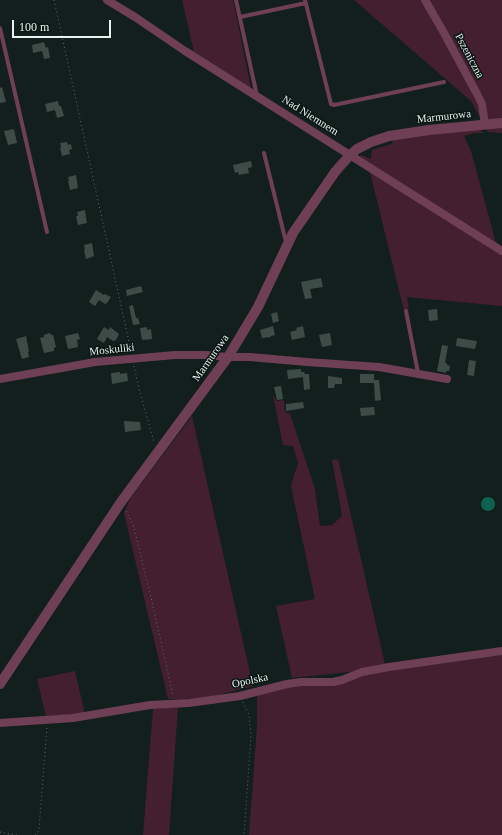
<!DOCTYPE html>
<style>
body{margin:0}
#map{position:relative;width:502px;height:835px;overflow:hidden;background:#131f1c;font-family:Georgia,serif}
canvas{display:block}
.scale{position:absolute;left:12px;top:20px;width:99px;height:18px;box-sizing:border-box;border:2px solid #eaf2ef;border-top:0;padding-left:5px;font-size:12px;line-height:14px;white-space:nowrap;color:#eaf2ef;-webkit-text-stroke:3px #0a1613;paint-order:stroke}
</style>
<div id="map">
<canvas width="502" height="835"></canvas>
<div class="scale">100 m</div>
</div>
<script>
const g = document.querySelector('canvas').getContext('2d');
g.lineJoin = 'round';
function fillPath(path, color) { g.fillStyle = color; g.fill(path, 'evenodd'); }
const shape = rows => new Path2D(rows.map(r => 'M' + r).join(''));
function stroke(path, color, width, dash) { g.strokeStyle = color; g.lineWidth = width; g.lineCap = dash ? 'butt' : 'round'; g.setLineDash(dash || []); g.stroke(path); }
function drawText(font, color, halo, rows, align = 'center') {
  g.font = font + ' Georgia,serif'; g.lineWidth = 3; g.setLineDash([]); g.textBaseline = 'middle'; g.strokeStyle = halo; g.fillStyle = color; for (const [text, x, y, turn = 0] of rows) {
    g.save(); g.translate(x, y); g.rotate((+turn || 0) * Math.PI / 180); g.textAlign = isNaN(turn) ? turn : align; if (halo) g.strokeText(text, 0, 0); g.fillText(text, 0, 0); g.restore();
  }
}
fillPath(shape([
 [182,0,233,0,251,88,194,52],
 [354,0,502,0,502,133,488,132,471,101],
 [480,128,483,133,474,133,464,136,471,151,496,243,359,157,361,155,371,159,372,150,392,144,393,139],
 [370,172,502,255,502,306,407,297,409,310,404,311],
 [273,395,277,401,284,400,285,412,290,414,315,489,320,526,332,525,342,516,332,460,338,459,385,664,349,672,292,678,276,606,315,599,291,486,298,463,293,446,283,445],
 [192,416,253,686,214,696,185,699,168,699,124,513,130,499],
 [502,655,502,835,249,835,257,726,257,695,287,687,367,674],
 [75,671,85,714,46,716,37,679],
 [178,707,169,835,143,835,153,709]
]), '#441f30');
fillPath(shape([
 '481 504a7 7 0 1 1 14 0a7 7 0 1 1-14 0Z'
]), '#0d6250');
fillPath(shape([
 [44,42,46,48,48,47,50,58,44,59,42,51,33,53,32,45],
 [2,87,6,102,0,103,0,88],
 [58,101,59,106,61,106,64,116,57,118,55,110,47,112,45,104],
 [14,129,17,143,8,145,4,131],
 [67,142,68,145,71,144,72,149,69,150,70,154,62,156,60,148,61,147,60,143],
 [251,161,252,167,248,168,249,173,239,175,238,172,235,173,233,165],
 [76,175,78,188,70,190,68,181,69,181,68,177],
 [85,210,87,223,78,225,76,216,78,216,77,212],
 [92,243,94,256,86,259,84,250,85,249,84,245],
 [321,278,323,287,310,289,312,298,305,299,301,282],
 [141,286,143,292,127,296,126,290],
 [96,290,104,295,105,294,111,297,107,303,105,304,99,300,95,306,89,302],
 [133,305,136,318,138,318,140,324,133,325,129,306],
 [437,309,438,320,429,321,428,310],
 [277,312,279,321,273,323,271,314],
 [273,326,275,335,271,336,271,337,262,338,260,330],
 [303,326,305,337,292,340,290,332,297,330,296,328],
 [104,327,109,330,110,327,119,334,116,340,113,341,107,337,104,343,97,339],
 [147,327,147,330,151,329,152,339,142,340,140,328],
 [50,333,51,335,53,335,56,347,54,348,54,351,44,353,40,338,44,337,44,335],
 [78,333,80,339,77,340,78,347,68,349,65,336],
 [330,333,332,345,322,347,319,335],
 [26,336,29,352,28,352,29,357,22,359,16,339],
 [457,338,477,341,475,349,456,346],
 [442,345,448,346,445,363,447,363,447,365,450,366,449,371,446,371,446,373,437,371],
 [469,360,476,361,474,376,467,375],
 [301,369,301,372,304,372,305,374,309,374,310,389,304,390,303,377,288,379,287,370],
 [120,372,120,374,127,373,128,381,112,384,111,373],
 [360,374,374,374,374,380,379,380,381,400,375,401,374,383,360,383],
 [328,376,342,378,342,384,335,384,334,388,328,388],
 [281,386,283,399,277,400,274,387],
 [303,402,304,408,286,411,286,404],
 [374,407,375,415,361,416,360,408],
 [124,421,140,422,141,430,125,432]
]), '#3e4c47');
stroke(shape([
 [54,0,131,351],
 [134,366,139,389,154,442],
 [126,511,133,524,150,593,173,695],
 [243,702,249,715,251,735,244,835],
 [0,832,17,835],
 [35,835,37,834,39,829,47,727]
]), '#626d6a', 1, [1, 3]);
stroke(shape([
 [236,0,257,96],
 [305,0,331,104,334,105,444,82],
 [240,17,306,3],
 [0,28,47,232],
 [264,153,286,242],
 [406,311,418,373]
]), '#6f3f55', 4);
stroke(shape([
 [107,0,135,17,185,51,502,251],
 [425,0,444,33,477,94,482,104,485,125],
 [0,379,95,362,175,355,205,355,228,357,250,357,307,362,379,367,447,379],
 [0,723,73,718,150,705,189,703,240,696,287,684,301,682,333,682,342,680,362,672,389,667,502,651]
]), '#6f3f55', 8);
stroke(shape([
 [0,684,121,502,228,357,258,307,293,233,335,172,350,155,357,149,371,142,389,136,429,130,502,123]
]), '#6f3f55', 10);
drawText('11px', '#eaf2ef', '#0a1613', [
 ["Pszeniczna",469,56,62],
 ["Nad Niemnem",310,116,32],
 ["Marmurowa",444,117,-6],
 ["Moskuliki",112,350,-6],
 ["Marmurowa",211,358,-55],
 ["Opolska",250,681,-12]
]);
</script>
